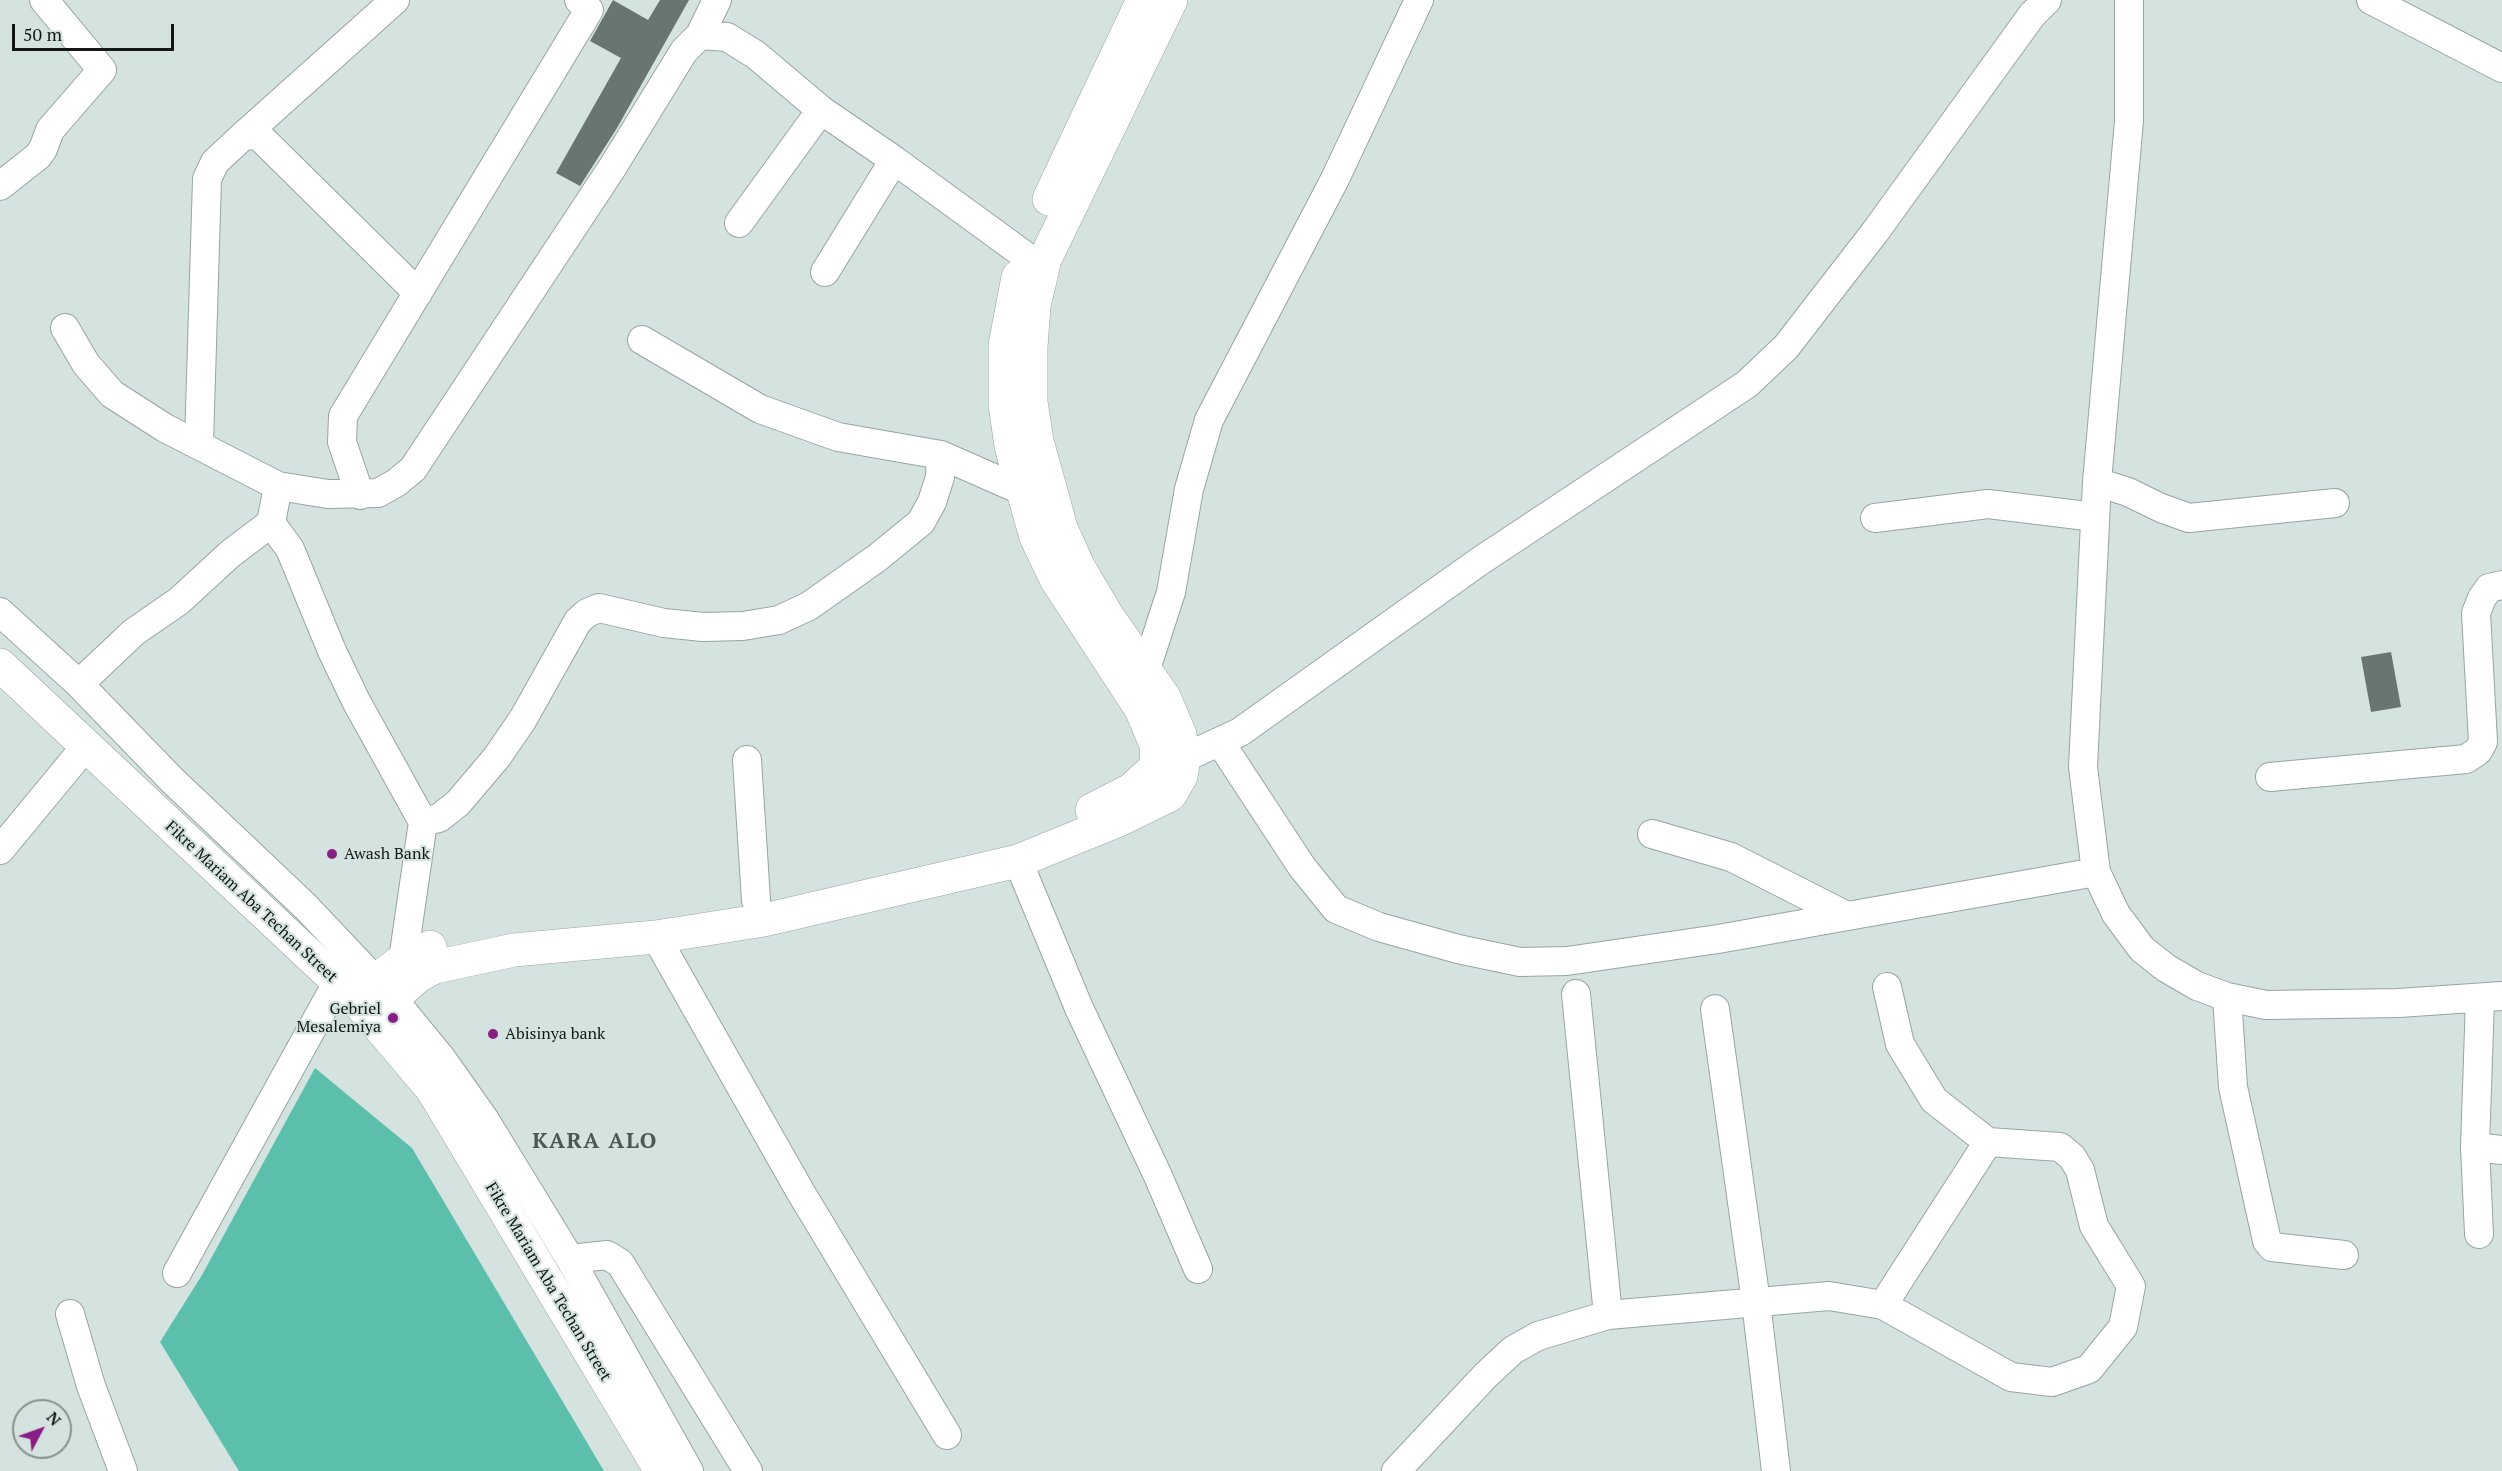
<!DOCTYPE html>
<style>
body{margin:0}
#map{position:relative;width:2502px;height:1471px;overflow:hidden;background:#d4e3df;font-family:"PT Serif",serif}
canvas{display:block}
.north{position:absolute;left:12px;top:1399px;width:60px;height:60px;box-sizing:border-box;background:#d4e3df;border:2px solid #86918f;border-radius:50%;rotate:49deg;font-size:16px;font-weight:700;line-height:24px;text-align:center;color:#121716}
.north::after{content:'';display:block;margin:auto;width:21px;height:27px;background:#881e84;clip-path:polygon(50% 0,100% 100%,50% 72%,0 100%)}
.scale{position:absolute;left:12px;top:24px;width:162px;height:27px;box-sizing:border-box;border:3px solid #121716;border-top:0;padding-left:8px;font-size:18px;line-height:21px;white-space:nowrap;color:#121716;-webkit-text-stroke:4px #d4e3df;paint-order:stroke}
</style>
<div id="map">
<canvas width="2502" height="1471"></canvas>
<div class="north">N</div>
<div class="scale">50 m</div>
</div>
<script>
const g = document.querySelector('canvas').getContext('2d');
g.lineJoin = 'round';
function fillPath(path, color) { g.fillStyle = color; g.fill(path, 'evenodd'); }
const shape = rows => new Path2D(rows.map(r => 'M' + r).join(''));
function stroke(path, color, width, dash) { g.strokeStyle = color; g.lineWidth = width; g.lineCap = dash ? 'butt' : 'round'; g.setLineDash(dash || []); g.stroke(path); }
function drawText(font, color, halo, rows, align = 'center') {
  g.font = font + ' "PT Serif",serif'; g.lineWidth = 4.5; g.setLineDash([]); g.textBaseline = 'middle'; g.strokeStyle = halo; g.fillStyle = color; for (const [text, x, y, turn = 0] of rows) {
    g.save(); g.translate(x, y); g.rotate((+turn || 0) * Math.PI / 180); g.textAlign = isNaN(turn) ? turn : align; if (halo) g.strokeText(text, 0, 0); g.fillText(text, 0, 0); g.restore();
  }
}
fillPath(shape([
 [315,1068,412,1148,604,1471,239,1471,160,1342,202,1275]
]), '#5cbfac');
fillPath(shape([
 [613,0,648,20,660,0,689,0,617,128,580,186,556,173,621,58,590,41],
 [2391,652,2401,707,2371,712,2361,657]
]), '#687572');
const minor = shape([
 [2129,0,2129,121,2097,482,2083,767,2096,872,2116,914,2142,949,2166,968,2197,986,2227,997,2266,1005,2399,1003,2502,996],
 [2371,0,2502,68],
 [700,35,717,0],
 [243,136,395,0],
 [0,186,38,156,43,149,50,130,102,70,44,0],
 [739,223,821,110],
 [825,272,894,160],
 [65,328,86,364,112,394,165,428,278,486],
 [642,340,760,409,838,437,941,455,1023,491],
 [199,443,207,179,215,162,243,136,258,135,418,293],
 [2097,482,2128,492,2161,508,2189,518,2335,503],
 [360,495,342,442,343,416,589,10,579,0],
 [1875,518,1988,504,2095,517],
 [271,523,290,549,332,651,356,701,423,822,439,818,458,803,497,757,523,719,578,621,587,613,599,608,664,623,703,627,743,626,779,620,809,606,877,558,921,522,932,502,940,477,941,455],
 [0,612,79,684,172,780,306,907,393,999,442,1059,485,1120,570,1259,689,1471],
 [1146,669,1171,592,1189,489,1209,420,1335,179,1419,0],
 [79,684,134,632,179,601,230,554,271,523,278,486,328,494,378,493,396,483,413,469,612,168,684,51,700,35,727,37,756,55,821,110,894,160,1023,254],
 [1220,742,1302,867,1336,909,1379,927,1458,949,1520,962,1567,961,1718,939,2096,872],
 [747,760,756,900],
 [1164,764,1184,758,1240,732,1480,561,1747,384,1786,347,1875,232,2032,15,2047,0],
 [2270,777,2466,759,2478,751,2483,742,2476,613,2482,598,2489,588,2502,585],
 [1652,834,1731,857,1847,916],
 [0,850,86,746],
 [1018,861,1079,1008,1158,1176,1198,1269],
 [656,937,800,1191,947,1435],
 [403,960,423,822],
 [2227,997,2233,1087,2267,1241,2272,1247,2344,1255],
 [1715,1009,1756,1302,1776,1471],
 [2475,1147,2502,1150],
 [2479,1234,2475,1147,2480,999],
 [570,1259,607,1255,620,1263,748,1471],
 [177,1273,337,983],
 [1883,1305,1988,1142],
 [70,1314,91,1386,123,1471],
 [1608,1315,1829,1296,1883,1305,2011,1377,2052,1382,2089,1369,2123,1327,2131,1286,2094,1226,2080,1170,2072,1157,2060,1147,1988,1142,1934,1100,1900,1044,1887,987],
 [1396,1471,1486,1375,1513,1350,1538,1336,1608,1315,1576,994]
]);
const major = shape([
 [1049,199,1143,0],
 [1018,277,1005,345,1005,404,1011,446,1023,491,1036,537,1056,579,1141,709,1156,745,1157,766,1131,790,1092,810],
 [0,665,354,997,432,1089,661,1471],
 [354,997,403,960,430,947],
 [371,1018,418,976,435,967,514,950,656,937,764,920,1018,861,1119,820,1170,795,1181,776,1184,758,1180,735,1164,697,1108,617,1078,566,1061,528,1037,441,1031,402,1031,347,1034,306,1045,259,1171,0]
]);
stroke(minor, '#97a5a2', 30);
stroke(major, '#97a5a2', 34);
stroke(minor, '#fff', 28);
stroke(major, '#fff', 33);
for (const [x, y, r, color] of [
 [332,854,6,"#881e84"],
 [393,1018,6,"#881e84"],
 [493,1034,6,"#881e84"]
]) { const dot = new Path2D(); dot.arc(x, y, r, 0, 2 * Math.PI); g.fillStyle = color; g.fill(dot); stroke(dot, '#d4e3df', 2); }
drawText('16px', '#121716', '#d4e3df', [
 ["Awash Bank",344,854],
 ["Gebriel",381,1009,"right"],
 ["Mesalemiya",381,1027,"right"],
 ["Abisinya bank",505,1034]
], 'left');
drawText('16px', '#121716', '#d4e3df', [
 ["Fikre Mariam Aba Techan Street",251,902,43],
 ["Fikre Mariam Aba Techan Street",548,1282,59]
]);
g.letterSpacing = '1.5px';
drawText('bold 22px', '#4b5855', '#d4e3df', [
 ["KARA ALO",595,1142]
]);
g.letterSpacing = '0px';
</script>
